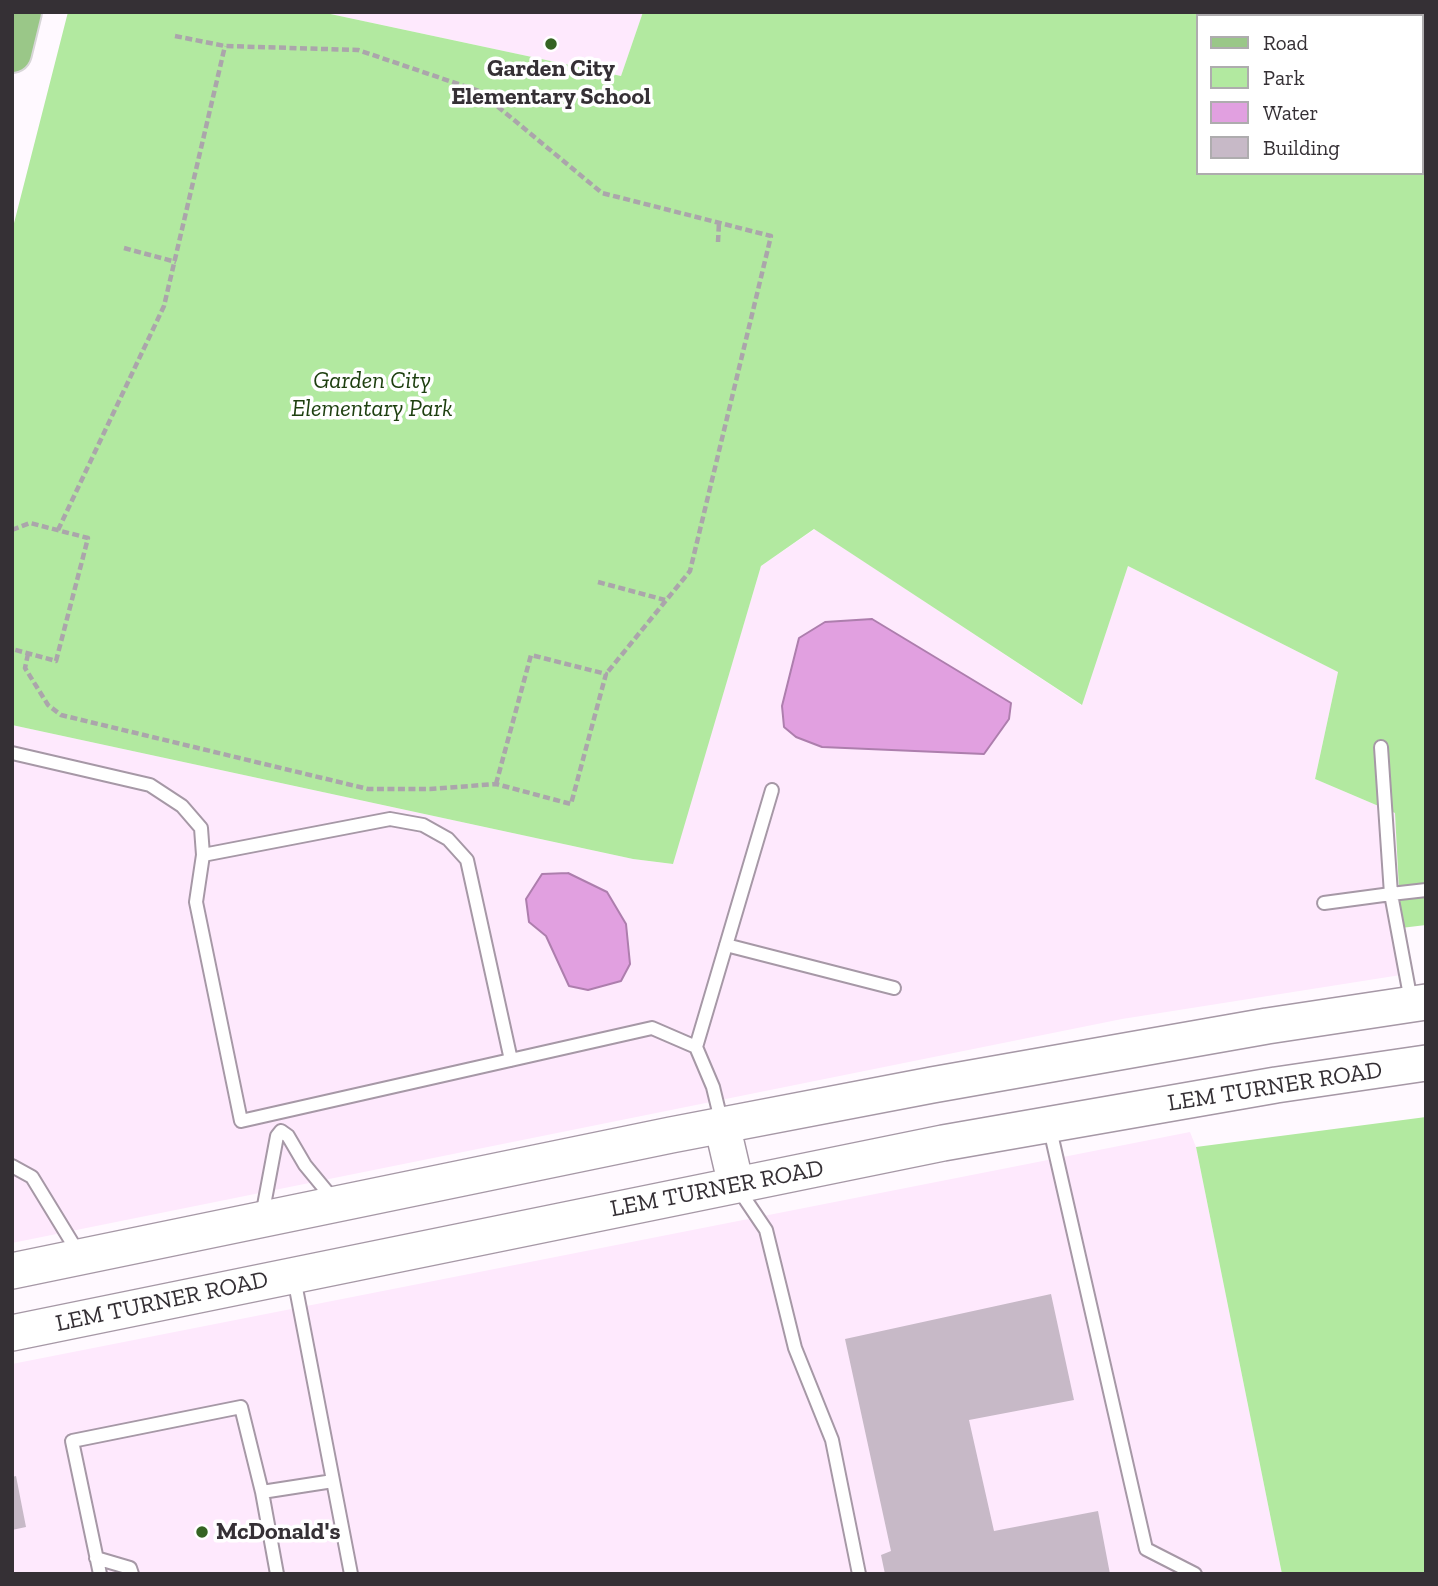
<!DOCTYPE html>
<style>
body{margin:0}
#map{position:relative;width:1438px;height:1586px;overflow:hidden;background:#fff9ff;font-family:"Zilla Slab",serif}
canvas{display:block}
.frame{position:absolute;inset:0;border:14px solid #353035;pointer-events:none}
.legend{position:absolute;left:1196px;top:14px;width:228px;height:161px;box-sizing:border-box;background:#fff;border:2px solid #aeacae;margin:0;padding:9px 12px;list-style:none;font-size:21px;color:#353035}
.legend li{display:flex;align-items:center;gap:14px;height:35px}
.legend b{width:35px;border:2px solid #aeacae}
</style>
<div id="map">
<canvas width="1438" height="1586"></canvas>
<div class="frame"></div>
<ul class="legend">
<li><b style="height:9px;background:#9ac788"></b>Road</li>
<li><b style="height:19px;background:#b2e9a0"></b>Park</li>
<li><b style="height:19px;background:#e1a0e0"></b>Water</li>
<li><b style="height:19px;background:#c7b9c7"></b>Building</li>
</ul>
</div>
<script>
const g = document.querySelector('canvas').getContext('2d');
g.lineJoin = 'round';
function fillPath(path, color) { g.fillStyle = color; g.fill(path, 'evenodd'); }
const shape = rows => new Path2D(rows.map(r => 'M' + r).join(''));
function stroke(path, color, width, dash) { g.strokeStyle = color; g.lineWidth = width; g.lineCap = dash ? 'butt' : 'round'; g.setLineDash(dash || []); g.stroke(path); }
function drawText(font, color, halo, rows, align = 'center') {
  g.font = font + ' "Zilla Slab",serif'; g.lineWidth = 7; g.setLineDash([]); g.textBaseline = 'middle'; g.strokeStyle = halo; g.fillStyle = color; for (const [text, x, y, turn = 0] of rows) {
    g.save(); g.translate(x, y); g.rotate((+turn || 0) * Math.PI / 180); g.textAlign = isNaN(turn) ? turn : align; if (halo) g.strokeText(text, 0, 0); g.fillText(text, 0, 0); g.restore();
  }
}
fillPath(shape([
 [321,12,643,12,621,76],
 [815,529,1081,705,1128,566,1338,672,1315,779,1395,813,1401,928,1407,974,1122,1019,12,1243,12,725,633,859,672,864,761,566],
 [1190,1132,1196,1147,1282,1574,12,1574,12,1364]
]), '#fee9fd');
fillPath(shape([
 [68,12,321,12,621,76,643,12,1426,12,1426,925,1401,928,1395,813,1315,779,1338,672,1128,566,1082,705,814,529,761,566,673,864,633,859,12,725,12,231],
 [1198,16,1422,16,1422,173,1198,173],
 [1426,1117,1426,1574,1282,1574,1196,1147]
]), '#b2e9a0');
const water = shape([
 [872,619,1011,703,1009,719,984,754,822,747,796,737,784,727,782,706,799,638,825,622,872,619],
 [568,873,607,892,626,924,630,964,621,981,588,990,569,986,546,936,529,922,526,899,542,874,568,873]
]);
fillPath(water, '#e1a0e0');
stroke(water, '#ad7ead', 2);
fillPath(shape([
 [1051,1294,1074,1400,969,1420,994,1531,1098,1511,1110,1574,885,1574,881,1555,891,1551,845,1339],
 [16,1476,26,1527,12,1530,12,1477]
]), '#c7b9c7');
const service = shape([
 [1381,747,1391,894,1426,890],
 [12,753,150,785,182,806,201,828,203,855,196,902,241,1121,652,1028,696,1047,713,1087,722,1124],
 [203,855,390,819,423,825,448,839,467,860,511,1060],
 [1324,903,1391,894,1411,1001],
 [726,945,894,988],
 [696,1047,772,790],
 [1049,1125,1146,1549,1195,1574],
 [12,1166,32,1177,79,1254],
 [737,1187,766,1230,795,1348,832,1440,859,1574],
 [262,1216,277,1136,281,1131,288,1136,305,1165,333,1199],
 [294,1278,351,1574],
 [262,1492,277,1574],
 [96,1558,130,1568,132,1574],
 [100,1574,72,1441,241,1407,262,1492,333,1481]
]);
const secondary = shape([
 [722,1125,736,1185],
 [12,1271,671,1135,932,1085,1267,1026,1426,1002],
 [12,1333,943,1143,1276,1085,1426,1063]
]);
const primary = shape([
 [12,53,22,12]
]);
stroke(service, '#a698a6', 16);
stroke(secondary, '#a698a6', 38);
stroke(primary, '#d7d6d7', 42);
stroke(shape([
 [175,36,225,46,358,50,479,91,602,193,771,236,690,571,606,674],
 [718,242,719,222],
 [124,248,176,262],
 [12,530,30,523,88,538,56,661,12,649],
 [58,530,164,306,225,46],
 [598,582,665,600],
 [28,654,25,668,48,705,61,715,368,789,430,789,496,784,571,804,606,674,531,655,496,784]
]), '#aba5ab', 4.5, [7, 3.5]);
stroke(service, '#fff', 12);
stroke(secondary, '#fff', 35);
stroke(primary, '#9ac788', 38);
for (const [x, y, r, color] of [
 [551,44,7,"#356423"],
 [202,1532,7,"#356423"]
]) { const dot = new Path2D(); dot.arc(x, y, r, 0, 2 * Math.PI); g.fillStyle = color; g.fill(dot); stroke(dot, '#fff', 2.5); }
drawText('bold 24px', '#353035', '#fff', [
 ["Garden City",551,69],
 ["Elementary School",551,97],
 ["McDonald's",216,1532,"left"]
]);
drawText('italic 24px', '#1e4010', '#fff', [
 ["Garden City",372,381],
 ["Elementary Park",372,409]
]);
drawText('24px', '#353035', '#fff', [
 ["LEM TURNER ROAD",1275,1087,-9],
 ["LEM TURNER ROAD",717,1189,-11],
 ["LEM TURNER ROAD",162,1302,-12]
]);
</script>
